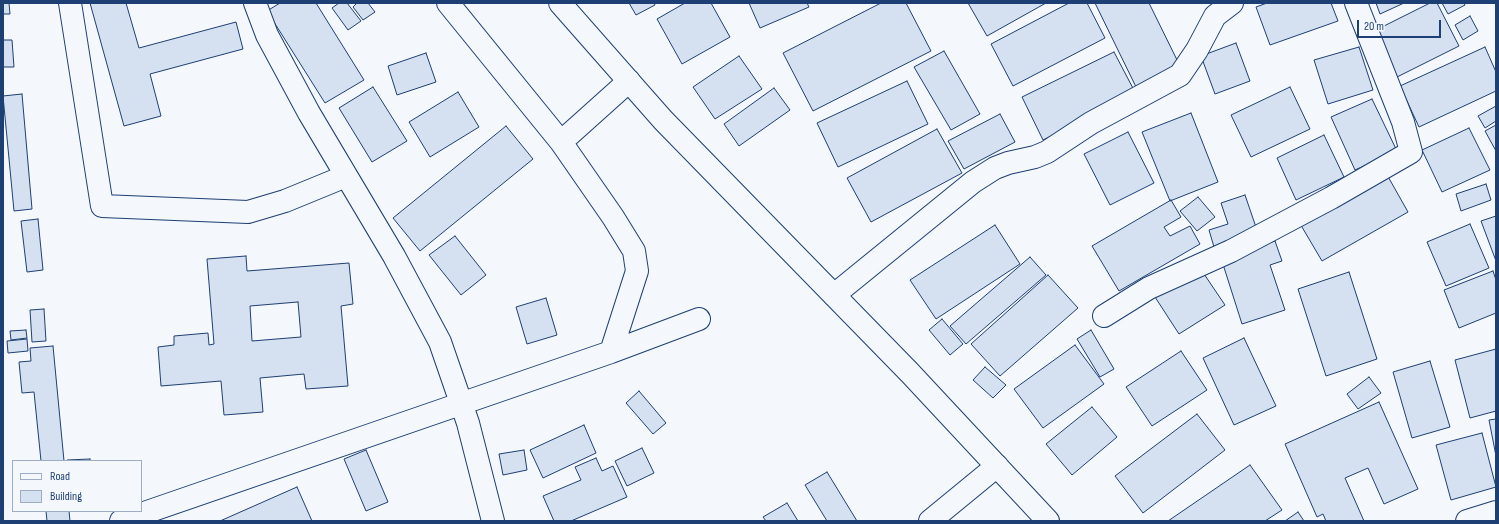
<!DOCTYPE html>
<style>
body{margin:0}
#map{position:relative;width:1499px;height:524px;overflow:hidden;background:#f4f7fb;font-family:"Sofia Sans Condensed",sans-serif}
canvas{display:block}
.frame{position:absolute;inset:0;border:4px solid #1d3f73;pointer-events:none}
.legend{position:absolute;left:12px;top:460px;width:130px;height:52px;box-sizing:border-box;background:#f4f7fb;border:1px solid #9eadc5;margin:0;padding:5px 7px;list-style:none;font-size:12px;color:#1d3f73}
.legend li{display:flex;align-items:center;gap:8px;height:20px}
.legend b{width:20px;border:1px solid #9eadc5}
.scale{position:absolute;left:1357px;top:20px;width:84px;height:18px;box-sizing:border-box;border:2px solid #1d3f73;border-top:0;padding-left:5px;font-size:12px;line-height:14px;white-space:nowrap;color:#1d3f73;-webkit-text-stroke:3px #f4f7fb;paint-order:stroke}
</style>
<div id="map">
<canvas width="1499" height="524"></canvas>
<div class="frame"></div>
<ul class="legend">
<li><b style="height:5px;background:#f4f7fb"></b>Road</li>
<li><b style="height:11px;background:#d5e0f0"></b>Building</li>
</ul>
<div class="scale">20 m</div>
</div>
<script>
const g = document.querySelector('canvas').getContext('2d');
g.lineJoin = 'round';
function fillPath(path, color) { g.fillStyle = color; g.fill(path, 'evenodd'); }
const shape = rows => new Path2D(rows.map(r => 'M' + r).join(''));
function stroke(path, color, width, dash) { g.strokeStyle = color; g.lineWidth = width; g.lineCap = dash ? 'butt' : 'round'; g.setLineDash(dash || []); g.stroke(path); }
const building = shape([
 [3,3,9,3,10,14,3,14,3,3],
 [90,3,126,3,139,48,236,22,243,49,150,74,161,116,124,126,90,3],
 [280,3,316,3,364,80,325,103,267,11,280,3],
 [339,3,347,3,361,21,348,30,332,8,339,3],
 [357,3,368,3,375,12,363,20,353,7,357,3],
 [629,3,654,3,655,5,636,15,629,3],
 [685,3,711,3,730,37,682,64,657,19,685,3],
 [749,3,807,3,809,7,760,28,749,3],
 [881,3,906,3,931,51,813,111,783,53,881,3],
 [968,3,1046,3,987,36,968,3],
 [1069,3,1087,3,1105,38,1013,86,991,44,1069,3],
 [1095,3,1149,3,1181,68,1137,89,1095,3],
 [1267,3,1331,3,1338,21,1270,45,1256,7,1267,3],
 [1376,3,1404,3,1380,14,1376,3],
 [1430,3,1437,3,1459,46,1397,77,1374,31,1430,3],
 [1442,3,1464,3,1465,5,1448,14,1442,3],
 [1470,16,1478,31,1463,40,1455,25,1470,16],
 [3,40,12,40,14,67,3,67,3,40],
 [1236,43,1250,81,1215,94,1201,56,1236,43],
 [1359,47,1373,90,1328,104,1314,60,1359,47],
 [1485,47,1496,72,1496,91,1419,127,1400,86,1485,47],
 [944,51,980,114,951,130,914,67,944,51],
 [1114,52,1136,94,1043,140,1022,97,1114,52],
 [426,53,436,82,397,95,388,66,426,53],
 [739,56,762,89,715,119,693,87,739,56],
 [907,81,928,124,838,167,817,123,907,81],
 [373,87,407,141,372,162,339,108,373,87],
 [1290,87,1310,129,1251,157,1231,115,1290,87],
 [774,88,790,110,739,146,724,124,774,88],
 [458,92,479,127,430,157,409,122,458,92],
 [22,94,32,209,14,211,3,96,22,94],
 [1372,99,1397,151,1355,170,1331,117,1372,99],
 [1496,106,1496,121,1485,128,1478,116,1496,106],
 [1191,113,1218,182,1170,201,1142,132,1191,113],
 [1000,114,1015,142,964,169,948,141,1000,114],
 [1496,125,1496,151,1485,131,1496,125],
 [506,126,533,159,420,251,393,218,506,126],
 [1469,128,1490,170,1442,192,1422,150,1469,128],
 [937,129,962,173,871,222,847,178,937,129],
 [1128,132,1154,183,1110,205,1084,154,1128,132],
 [1324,135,1344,177,1296,200,1277,158,1324,135],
 [1386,173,1408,212,1322,261,1299,222,1386,173],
 [1486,184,1491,200,1461,211,1456,194,1486,184],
 [1245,195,1258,233,1214,247,1209,230,1228,224,1221,203,1245,195],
 [1198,197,1215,217,1197,231,1180,211,1198,197],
 [1171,200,1181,217,1164,227,1170,236,1190,226,1200,244,1119,291,1092,246,1171,200],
 [1496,216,1496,261,1481,221,1496,216],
 [38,219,43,270,27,272,21,221,38,219],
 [1470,224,1489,268,1446,286,1427,242,1470,224],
 [995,225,1020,264,936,319,910,280,995,225],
 [455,236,486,275,461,295,429,255,455,236],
 [1275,241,1282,261,1270,265,1285,310,1242,324,1221,258,1275,241],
 [246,256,247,271,349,263,353,304,341,306,348,386,306,389,304,374,260,378,263,412,224,415,221,381,161,386,158,347,174,345,174,336,208,333,209,345,214,344,207,259,246,256],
 [298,302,301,337,252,341,250,306,298,302],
 [1030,257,1046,275,966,344,950,326,1030,257],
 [1200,268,1225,305,1179,334,1155,297,1200,268],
 [1493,271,1496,280,1496,313,1459,328,1444,290,1493,271],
 [1349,272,1377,359,1326,376,1298,289,1349,272],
 [1048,275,1078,308,1000,376,971,344,1048,275],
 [546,298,557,335,527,344,516,307,546,298],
 [44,309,46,341,32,342,30,310,44,309],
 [942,319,963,344,950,355,929,330,942,319],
 [26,330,27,338,11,340,10,331,26,330],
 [1091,330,1114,369,1100,377,1077,339,1091,330],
 [1244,338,1276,406,1234,425,1203,358,1244,338],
 [27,339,28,351,8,353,7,341,27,339],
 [1075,345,1104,384,1043,428,1014,389,1075,345],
 [53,346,64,461,41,461,34,392,22,393,19,362,31,361,30,348,53,346],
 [1496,349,1496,411,1470,418,1455,360,1496,349],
 [1181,351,1207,390,1152,426,1126,387,1181,351],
 [1430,361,1450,427,1412,438,1393,372,1430,361],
 [985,367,1006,385,993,398,973,380,985,367],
 [1369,377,1381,393,1358,409,1347,394,1369,377],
 [639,391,666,423,653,434,626,403,639,391],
 [1379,402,1418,489,1384,504,1368,468,1345,478,1364,521,1326,521,1323,514,1317,517,1285,444,1379,402],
 [1092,407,1117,437,1072,475,1046,444,1092,407],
 [1197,414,1225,450,1143,513,1115,476,1197,414],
 [1496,419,1496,456,1489,420,1496,419],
 [584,425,596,453,543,478,530,450,584,425],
 [1482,433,1496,487,1451,500,1436,445,1482,433],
 [642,448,654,473,627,486,615,461,642,448],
 [366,450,388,502,366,511,344,459,366,450],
 [524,450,527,470,503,475,499,454,524,450],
 [596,458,602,471,613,466,627,497,571,521,554,521,543,496,581,480,575,467,596,458],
 [90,459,90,461,67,461,67,460,90,459],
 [1250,465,1282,510,1265,521,1168,521,1250,465],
 [827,472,857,521,827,521,805,485,827,472],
 [297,487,312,521,220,521,297,487],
 [787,503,798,521,766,521,763,517,787,503],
 [46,511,69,511,70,521,47,521,46,511],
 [1298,512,1304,521,1285,521,1298,512]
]);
fillPath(building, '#d5e0f0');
stroke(building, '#1d3f73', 1);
const minor = shape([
 [70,3,102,206,248,212,285,201,346,176],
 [255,3,267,35,309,113,394,256,440,342,468,423,493,521],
 [448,3,561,142,613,217,634,251,637,271,611,352],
 [561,142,629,81],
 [834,295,973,182,995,168,1008,163,1035,157,1047,152,1091,123,1180,75,1197,50,1215,16,1232,3],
 [1104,316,1149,288,1231,251,1331,198,1411,152,1403,122,1356,3],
 [121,521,611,352,699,319],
 [930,521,997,466],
 [1467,521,1496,512]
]);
const major = shape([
 [560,3,663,120,910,373,1048,521]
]);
stroke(minor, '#1d3f73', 24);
stroke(major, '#1d3f73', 24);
stroke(minor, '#f4f7fb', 22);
stroke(major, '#f4f7fb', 22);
</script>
